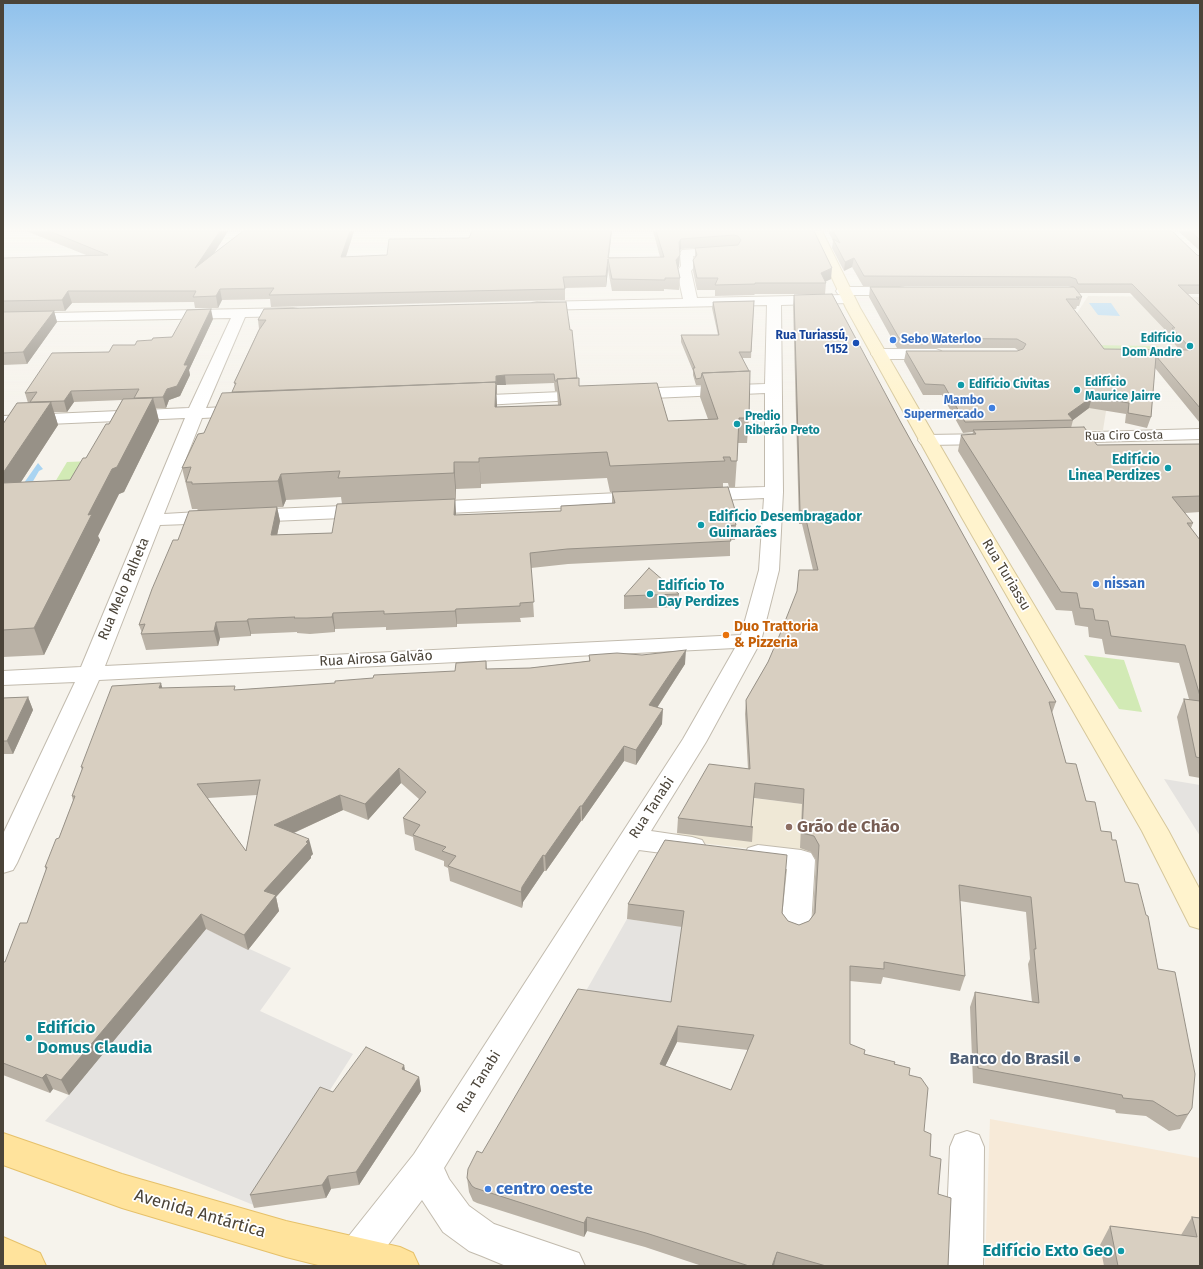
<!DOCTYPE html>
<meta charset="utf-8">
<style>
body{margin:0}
#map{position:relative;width:1203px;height:1269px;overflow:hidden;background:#f6f3ec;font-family:"Fira Sans",sans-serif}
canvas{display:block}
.frame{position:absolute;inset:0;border:4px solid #4b4439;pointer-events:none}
</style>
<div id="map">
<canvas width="1203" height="1269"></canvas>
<div class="frame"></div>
</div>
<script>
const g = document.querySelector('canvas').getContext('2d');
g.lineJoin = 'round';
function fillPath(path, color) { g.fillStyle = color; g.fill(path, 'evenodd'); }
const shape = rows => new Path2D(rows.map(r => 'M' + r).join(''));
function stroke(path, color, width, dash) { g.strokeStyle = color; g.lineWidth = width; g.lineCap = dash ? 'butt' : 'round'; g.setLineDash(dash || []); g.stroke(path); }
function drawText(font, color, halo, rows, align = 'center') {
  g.font = font + ' "Fira Sans",sans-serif'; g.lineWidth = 3.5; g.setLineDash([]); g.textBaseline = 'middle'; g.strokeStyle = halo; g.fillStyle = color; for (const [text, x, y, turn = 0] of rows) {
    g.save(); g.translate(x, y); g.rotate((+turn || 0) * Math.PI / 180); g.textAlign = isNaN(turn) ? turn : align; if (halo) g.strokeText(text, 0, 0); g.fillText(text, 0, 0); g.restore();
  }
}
fillPath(shape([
 [1088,296,1200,297,1200,359,1162,360,1106,411,1103,430,1059,431,1066,330]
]), '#eae5da');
fillPath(shape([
 [990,1119,1200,1158,1200,1266,985,1266]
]), '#f7ead8');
fillPath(shape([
 [700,792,898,815,897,865,673,840]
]), '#efe8d6');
fillPath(shape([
 [1086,345,1158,346,1168,358,1094,357],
 [93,461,80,486,52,487,67,462],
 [1084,655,1124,660,1142,712,1119,709]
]), '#d2eab5');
fillPath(shape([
 [1164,779,1200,785,1200,836],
 [627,919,847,949,847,1041,578,1005],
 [206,929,291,968,260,1011,353,1054,256,1206,45,1121,69,1095]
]), '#e5e3e0');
fillPath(shape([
 [1089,303,1111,303,1120,316,1098,315],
 [38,463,43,469,39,471,32,483,19,490]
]), '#a9d4f2');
const street = shape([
 [724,247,728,248,730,251,728,254,693,256,695,266,691,271,697,298,843,295,838,294,836,291,838,288,843,287,900,287,905,288,907,291,905,294,900,295,849,295,853,296,855,299,853,302,848,303,781,305,783,492,779,570,761,641,706,742,651,831,692,837,702,840,706,847,702,854,692,857,639,850,444,1168,449,1179,469,1206,494,1224,579,1253,585,1266,506,1266,482,1256,469,1251,443,1232,422,1200,372,1266,343,1266,338,1255,344,1242,414,1154,683,739,735,648,99,680,17,863,13,870,3,873,3,834,75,682,3,685,3,671,81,667,185,418,3,426,3,416,189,408,231,318,3,322,3,314,293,308,298,309,300,312,298,315,293,316,245,317,206,408,242,406,248,407,250,411,248,415,242,416,202,418,164,514,216,511,223,513,226,517,223,521,216,523,160,525,105,666,741,635,759,570,764,498,700,501,693,499,691,495,693,491,700,489,765,487,765,393,630,399,624,397,622,394,624,391,630,389,765,384,767,305,537,310,532,309,530,306,532,303,537,302,683,299,677,271,681,266,680,253,682,250,724,247],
 [879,349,936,349,941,351,944,354,941,357,936,359,879,359,874,357,871,354,874,351,879,349],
 [586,391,592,393,594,396,592,399,466,406,460,404,458,401,460,398,466,396,586,391],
 [1200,429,1200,439,1061,443,1055,442,1052,438,1055,434,1061,433,1200,429],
 [990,434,996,435,999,439,996,443,990,444,927,445,921,444,918,440,921,436,927,435,990,434],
 [641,492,648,494,650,498,648,502,641,504,426,514,419,512,417,508,419,504,426,502,641,492],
 [366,505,373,507,375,511,373,515,366,517,248,522,241,520,238,516,241,512,248,510,366,505],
 [758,845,801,850,811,853,815,860,811,927,806,935,796,939,786,935,781,927,787,869,758,865,748,862,744,855,748,848,758,845],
 [967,1131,979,1135,984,1147,983,1266,945,1266,950,1147,955,1135,967,1131]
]);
const secondary = shape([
 [810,231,822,231,860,308,981,516,1168,830,1200,890,1200,929,1190,926,1142,831,961,516,846,308,810,231]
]);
const primary = shape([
 [3,1133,122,1174,213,1200,286,1221,400,1247,413,1253,419,1266,322,1266,286,1257,122,1208,3,1165,3,1133],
 [3,1237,40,1253,46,1266,3,1266,3,1237]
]);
stroke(street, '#c2bbae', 2);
stroke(secondary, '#d6c79b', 2);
stroke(primary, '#e6c16a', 2);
fillPath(street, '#fff');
fillPath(secondary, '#fff3cd');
fillPath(primary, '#ffe39c');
fillPath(shape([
 [26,231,228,231,214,253,243,231,354,231,346,257,387,255,469,238,472,231,612,231,609,257,660,257,653,231,814,231,831,279,825,281,826,283,825,294,755,294,754,295,715,296,715,290,697,290,693,271,693,260,695,258,695,248,681,249,680,251,679,266,678,268,680,278,679,290,664,289,664,291,612,291,608,270,606,287,565,288,565,300,271,307,270,299,222,300,218,308,195,308,194,302,72,303,65,311,54,311,57,322,27,364,3,365,3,258,86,255],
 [828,231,1172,231,1197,255,1200,256,1200,294,1188,294,1200,306,1200,423,1155,368,1151,417,1147,428,1125,423,1126,414,1089,408,1073,420,1071,428,1097,445,1200,444,1200,512,1185,513,1193,523,1191,528,1200,540,1200,778,1189,776,1177,717,1184,699,1189,699,1179,663,1105,654,1102,639,1089,637,1088,627,1075,625,1072,611,1056,610,958,451,961,435,972,435,973,432,963,433,942,395,923,395,904,361,906,351,1019,351,1015,348,897,348,869,297,870,287,1072,287,1068,286,863,286,852,267,844,271,832,248,833,241],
 [1079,293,1130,293,1170,335,1169,338,1180,350,1104,349,1073,309,1076,309,1077,306,1079,306,1082,297],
 [1178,231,1200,231,1200,251],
 [794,295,900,421,1056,702,1052,713,1066,763,1101,831,1112,840,1125,882,1158,969,1192,1108,1180,1129,1169,1131,1146,1116,1116,1113,1115,1110,973,1083,970,1007,975,992,1032,1002,1028,964,1030,959,1026,912,960,901,965,976,960,991,883,977,881,984,850,981,850,1044,864,1054,895,1062,895,1064,909,1075,924,1131,938,1194,948,1266,702,1266,645,1247,587,1231,584,1237,477,1203,473,1201,469,1192,467,1178,482,1153,671,1002,682,927,627,919,628,904,782,913,788,921,799,925,809,921,813,915,816,860,811,852,800,848,802,804,754,798,751,827,753,827,752,842,677,833,678,818,748,769,745,714,746,700,768,662,813,570,802,524,799,524,793,306],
 [677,1042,748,1050,731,1090,665,1066],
 [754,301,751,358,743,358,749,418,747,443,738,443,735,487,729,487,728,483,723,483,723,487,736,513,735,522,736,525,735,540,730,540,730,556,568,564,531,568,534,617,520,618,521,622,457,624,457,627,386,630,386,627,335,629,335,632,310,634,297,633,297,632,251,634,251,636,220,638,218,646,146,650,141,634,142,633,139,625,178,540,198,510,197,509,192,509,182,468,204,433,232,392,235,385,234,383,259,329,258,320,264,309,570,330,577,378,579,386,668,421,708,419,700,397,701,385,696,385,693,375,693,371,681,342,681,335,718,335,712,308,713,302],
 [554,383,555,391,557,391,558,405,497,407,496,394,497,394,497,385],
 [607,478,610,492,612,492,612,503,561,506,561,511,456,515,455,499,456,499,456,489,481,488,481,484],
 [341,497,342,504,332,533,277,535,280,521,277,507,283,507,286,500],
 [213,319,189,370,190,375,180,396,169,400,166,408,156,408,159,421,124,492,119,494,98,536,100,540,44,655,3,657,3,424,28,403,25,393,109,352,152,340,172,337],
 [122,400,109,424,86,458,70,480,21,482,58,425,54,412,67,412,74,402],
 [679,594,678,607,624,609,624,596],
 [589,655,685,664,657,708,662,724,636,765,624,761,582,821,581,821,546,871,544,871,523,902,522,908,450,881,448,868,444,866,444,861,415,850,413,837,405,834,403,818,419,799,401,783,368,820,343,810,294,833,313,854,311,856,311,858,276,897,279,911,248,950,206,929,69,1095,53,1089,50,1093,3,1075,3,962,5,962,27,923,46,870,45,867,59,838,73,801,72,796,82,770,81,767,162,688,236,690,335,683,373,678,455,671,486,661,487,669,530,668,589,661],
 [257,795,246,851,208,798],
 [28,697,33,710,13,754,3,754,3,698],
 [404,1065,405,1070,419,1077,421,1091,359,1185,331,1189,326,1198,254,1208,250,1195,333,1092],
 [1192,1217,1200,1218,1200,1266,1104,1266,1100,1245,1110,1226,1181,1235]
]), '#bab2a6');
fillPath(shape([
 [220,231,228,231,198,279,195,268],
 [350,231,354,231,342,268,341,257],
 [611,231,612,231,608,262,608,259],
 [681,239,681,249,678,253,679,242],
 [680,255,679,266,676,271,676,260],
 [854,258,852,267,844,271,845,262],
 [608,259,608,270,606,287,606,276],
 [832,268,831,279,823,283,821,273],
 [220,289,222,300,218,308,216,296],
 [68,291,72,303,65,311,62,300],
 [211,309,213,319,189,370,190,375,180,396,169,400,166,408,163,397,167,389,184,365],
 [54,311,57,322,27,364,23,352],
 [505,375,506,385,497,385,497,394,496,376],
 [496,382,497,406,497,432,495,407],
 [71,391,74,402,67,412,64,401],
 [1092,397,1089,408,1073,420,1068,414],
 [153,398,159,421,124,492,119,494,98,536,100,540,44,655,34,628,88,515,112,469],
 [51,402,58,425,4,508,3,504,3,473],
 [479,458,481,484,481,488],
 [454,462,456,489,456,499,454,473],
 [281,474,286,500,283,507,278,481],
 [455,499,456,513,456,530,454,515],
 [277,507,280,521,274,550,271,535],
 [456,609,457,624,457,627,455,611],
 [333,613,335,629,335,632,332,617],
 [248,619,251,634,251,636,247,621],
 [216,622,220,638,218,646,214,631],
 [686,650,685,664,649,720,649,705],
 [161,683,165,698,159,688],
 [28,697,33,710,13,754,7,741],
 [663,709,662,724,636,765,636,750],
 [624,746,624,761,582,821,582,806],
 [399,768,401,783,368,820,365,804],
 [340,795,343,810,278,840,274,825],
 [580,806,581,821,546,871,545,856],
 [309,839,313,854,311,856,311,858,276,897,279,911,248,950,244,935,264,891],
 [543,855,544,871,523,902,522,908,521,892,522,887],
 [201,914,206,929,69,1095,61,1080],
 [678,1026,677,1042,659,1079,660,1064],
 [404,1065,406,1079,402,1069],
 [46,1074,53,1089,50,1093,42,1078],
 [419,1077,421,1091,359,1185,356,1172],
 [328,1176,331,1189,326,1198,322,1185],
 [587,1217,587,1231,584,1237,584,1223],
 [777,1252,774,1266,772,1266]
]), '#979187');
const building = shape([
 [49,231,220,231,195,268,243,231,350,231,341,257,387,255,389,239,469,238,472,231,611,231,608,258,664,257,656,231,814,231,832,268,821,273,826,283,755,283,755,284,715,285,718,278,697,278,693,260,697,255,695,248,738,245,741,240,738,236,734,235,681,239,679,242,680,255,676,260,680,278,665,278,665,280,612,279,608,259,606,276,563,277,565,289,269,295,274,288,220,289,216,296,193,297,196,291,68,291,62,300,3,301,3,258,108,255,49,231],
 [833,231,1172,231,1197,255,1200,256,1200,285,1178,285,1200,306,1200,408,1156,356,1151,417,1128,413,1129,403,1092,397,1068,414,1073,420,965,422,944,385,925,384,906,351,1017,351,1023,349,1026,344,1017,339,899,338,870,287,1074,287,1082,297,1076,297,1079,299,1066,299,1104,349,1192,350,1172,328,1175,328,1132,284,1078,284,1076,279,1070,277,864,276,854,258,845,262,833,239,840,243,833,231],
 [1190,231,1200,231,1200,240,1190,231],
 [832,294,900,421,1056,702,1049,702,1066,763,1076,764,1086,801,1095,802,1101,831,1111,832,1112,840,1116,840,1125,882,1138,884,1146,915,1148,916,1158,969,1175,972,1195,1074,1192,1108,1188,1114,1177,1116,1153,1101,1123,1098,1122,1095,978,1068,975,992,1039,1003,1034,949,1036,949,1031,897,959,885,965,976,884,962,884,969,850,966,850,1044,865,1050,864,1054,895,1062,894,1064,910,1068,909,1075,921,1078,928,1088,924,1131,931,1134,930,1156,941,1159,938,1194,951,1198,948,1266,826,1266,777,1252,772,1266,749,1266,646,1233,587,1217,584,1223,475,1188,472,1186,467,1178,468,1169,477,1151,482,1153,578,989,671,1002,684,911,628,904,665,840,787,855,782,913,788,921,799,925,809,921,815,913,819,845,814,836,802,833,804,789,755,783,751,827,753,827,678,818,709,764,750,769,746,700,768,662,780,634,797,591,799,570,818,570,804,511,800,511,794,295,832,294],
 [678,1026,754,1035,731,1090,660,1064,678,1026],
 [754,301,751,352,739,352,749,371,702,373,701,378,696,379,693,368,695,368,681,335,719,335,713,302,754,301],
 [566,302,570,330,572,330,573,340,577,378,557,379,557,381,555,381,554,374,505,375,496,376,496,384,496,382,232,392,236,383,234,383,259,330,266,320,258,320,264,309,566,302],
 [211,309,184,365,188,365,177,386,167,389,163,397,134,398,139,389,71,391,64,401,30,402,37,392,25,393,52,353,109,352,113,345,135,345,137,341,152,340,153,338,172,337,187,310,211,309],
 [54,311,23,352,3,353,3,312,54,311],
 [750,371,749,418,739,418,737,461,731,461,730,457,723,457,725,461,610,466,607,452,479,458,479,462,454,462,454,473,338,478,340,471,281,474,278,481,192,484,192,482,186,482,191,467,182,468,198,434,204,433,222,393,496,382,495,407,561,405,557,379,579,378,579,386,657,383,668,421,718,419,702,373,750,371],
 [153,398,117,467,112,469,88,515,92,514,34,628,3,630,3,483,70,480,83,458,86,458,106,424,109,424,123,399,153,398],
 [51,402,3,473,3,424,17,403,51,402],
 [1084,427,1097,445,1200,444,1200,496,1172,497,1193,523,1187,523,1200,540,1200,696,1185,645,1111,636,1108,621,1095,620,1093,609,1080,608,1077,593,1061,592,961,435,976,434,973,430,1084,427],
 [728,487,736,513,733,514,736,525,726,526,731,541,567,549,530,553,534,602,520,603,520,606,456,609,455,611,384,614,384,611,333,613,332,617,307,618,294,618,295,617,248,619,247,621,216,622,214,631,141,634,145,624,139,625,152,589,173,540,178,540,189,511,277,507,271,535,332,533,337,504,455,499,454,515,561,511,561,506,615,503,612,492,728,487],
 [649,568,679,594,624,596,649,568],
 [686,650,649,705,663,709,636,750,624,746,582,806,580,806,545,856,543,855,522,887,521,892,448,866,456,856,442,851,446,847,413,835,420,825,403,818,426,792,399,768,365,804,340,795,274,825,309,839,306,842,308,843,264,891,276,895,244,935,201,914,61,1080,46,1074,42,1078,3,1063,3,962,5,962,20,923,27,923,47,867,45,867,56,839,59,838,75,796,72,796,83,767,81,767,112,686,161,683,159,688,235,686,234,690,278,687,335,683,335,681,373,678,374,675,455,671,456,663,486,661,486,669,530,668,590,661,589,655,617,653,642,655,686,650],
 [260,780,246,851,197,784,260,780],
 [28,697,7,741,3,741,3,698,28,697],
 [1184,699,1200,701,1200,758,1196,757,1184,699],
 [366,1047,404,1065,402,1069,419,1077,356,1172,328,1176,322,1185,250,1195,320,1087,333,1092,366,1047],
 [1192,1217,1200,1218,1200,1266,1118,1266,1110,1226,1197,1237,1192,1217]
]);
fillPath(building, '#d8cfc1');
stroke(building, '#979187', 1);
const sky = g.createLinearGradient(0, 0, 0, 409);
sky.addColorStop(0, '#8fc1ec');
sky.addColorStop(0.56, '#fbfaf6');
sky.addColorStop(1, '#fbfaf600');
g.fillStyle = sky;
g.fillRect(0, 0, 1203, 409);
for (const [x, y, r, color] of [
 [893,340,4,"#3f7fe0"],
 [856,343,4,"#1a4fb4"],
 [1190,346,4,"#0f9aa8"],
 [961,385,4,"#0f9aa8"],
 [1077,390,4,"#0f9aa8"],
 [992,408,4,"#3f7fe0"],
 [737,424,4,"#0f9aa8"],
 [1168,468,4,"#0f9aa8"],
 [701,525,4,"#0f9aa8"],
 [1096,584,4,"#3f7fe0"],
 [650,594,4,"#0f9aa8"],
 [726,635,4,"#e8710a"],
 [789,827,4,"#8d6e63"],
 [29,1038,4,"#0f9aa8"],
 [1077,1059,4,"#5c6f8a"],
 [488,1189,4,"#3f7fe0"],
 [1121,1251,4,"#0f9aa8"]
]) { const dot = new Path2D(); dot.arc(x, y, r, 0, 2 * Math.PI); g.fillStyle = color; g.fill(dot); stroke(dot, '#fff', 1.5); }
drawText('bold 12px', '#164399', '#fff', [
 ["Rua Turiassú,",848,336],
 ["1152",848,350]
], 'right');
drawText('bold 12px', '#0d838f', '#fff', [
 ["Edifício",1182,339,"right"],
 ["Dom Andre",1182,353,"right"],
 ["Edifício",1085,383],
 ["Maurice Jairre",1085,397],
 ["Edifício Civitas",969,385],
 ["Predio",745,417],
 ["Riberão Preto",745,431]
], 'left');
drawText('bold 12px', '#366cbe', '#fff', [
 ["Sebo Waterloo",901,340],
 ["Mambo",984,401,"right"],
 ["Supermercado",984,415,"right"]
], 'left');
drawText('12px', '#4b4439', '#fff', [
 ["Rua Ciro Costa",1124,436,-1]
]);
drawText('bold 14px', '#0d838f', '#fff', [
 ["Edifício",1160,460,"right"],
 ["Linea Perdizes",1160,476,"right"],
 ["Edifício Desembragador",709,517],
 ["Guimarães",709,533],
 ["Edifício To",658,586],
 ["Day Perdizes",658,602]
], 'left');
drawText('14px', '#4b4439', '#fff', [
 ["Rua Turiassu",1006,575,59],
 ["Rua Melo Palheta",124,589,-67],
 ["Rua Airosa Galvão",376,659,-3],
 ["Rua Tanabi",652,808,-57],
 ["Rua Tanabi",479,1082,-58]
]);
drawText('bold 14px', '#366cbe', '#fff', [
 ["nissan",1104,584]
], 'left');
drawText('bold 14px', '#c56008', '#fff', [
 ["Duo Trattoria",734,627],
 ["& Pizzeria",734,643]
], 'left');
drawText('bold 17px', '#785e54', '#fff', [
 ["Grão de Chão",797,827]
], 'left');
drawText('bold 17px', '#0d838f', '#fff', [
 ["Edifício",37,1028],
 ["Domus Claudia",37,1048],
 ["Edifício Exto Geo",1113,1251,"right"]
], 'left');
drawText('bold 17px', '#4e5e75', '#fff', [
 ["Banco do Brasil",1069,1059]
], 'right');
drawText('bold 17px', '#366cbe', '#fff', [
 ["centro oeste",496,1189]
], 'left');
drawText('17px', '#4b4439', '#fff', [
 ["Avenida Antártica",200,1214,16]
]);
</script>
